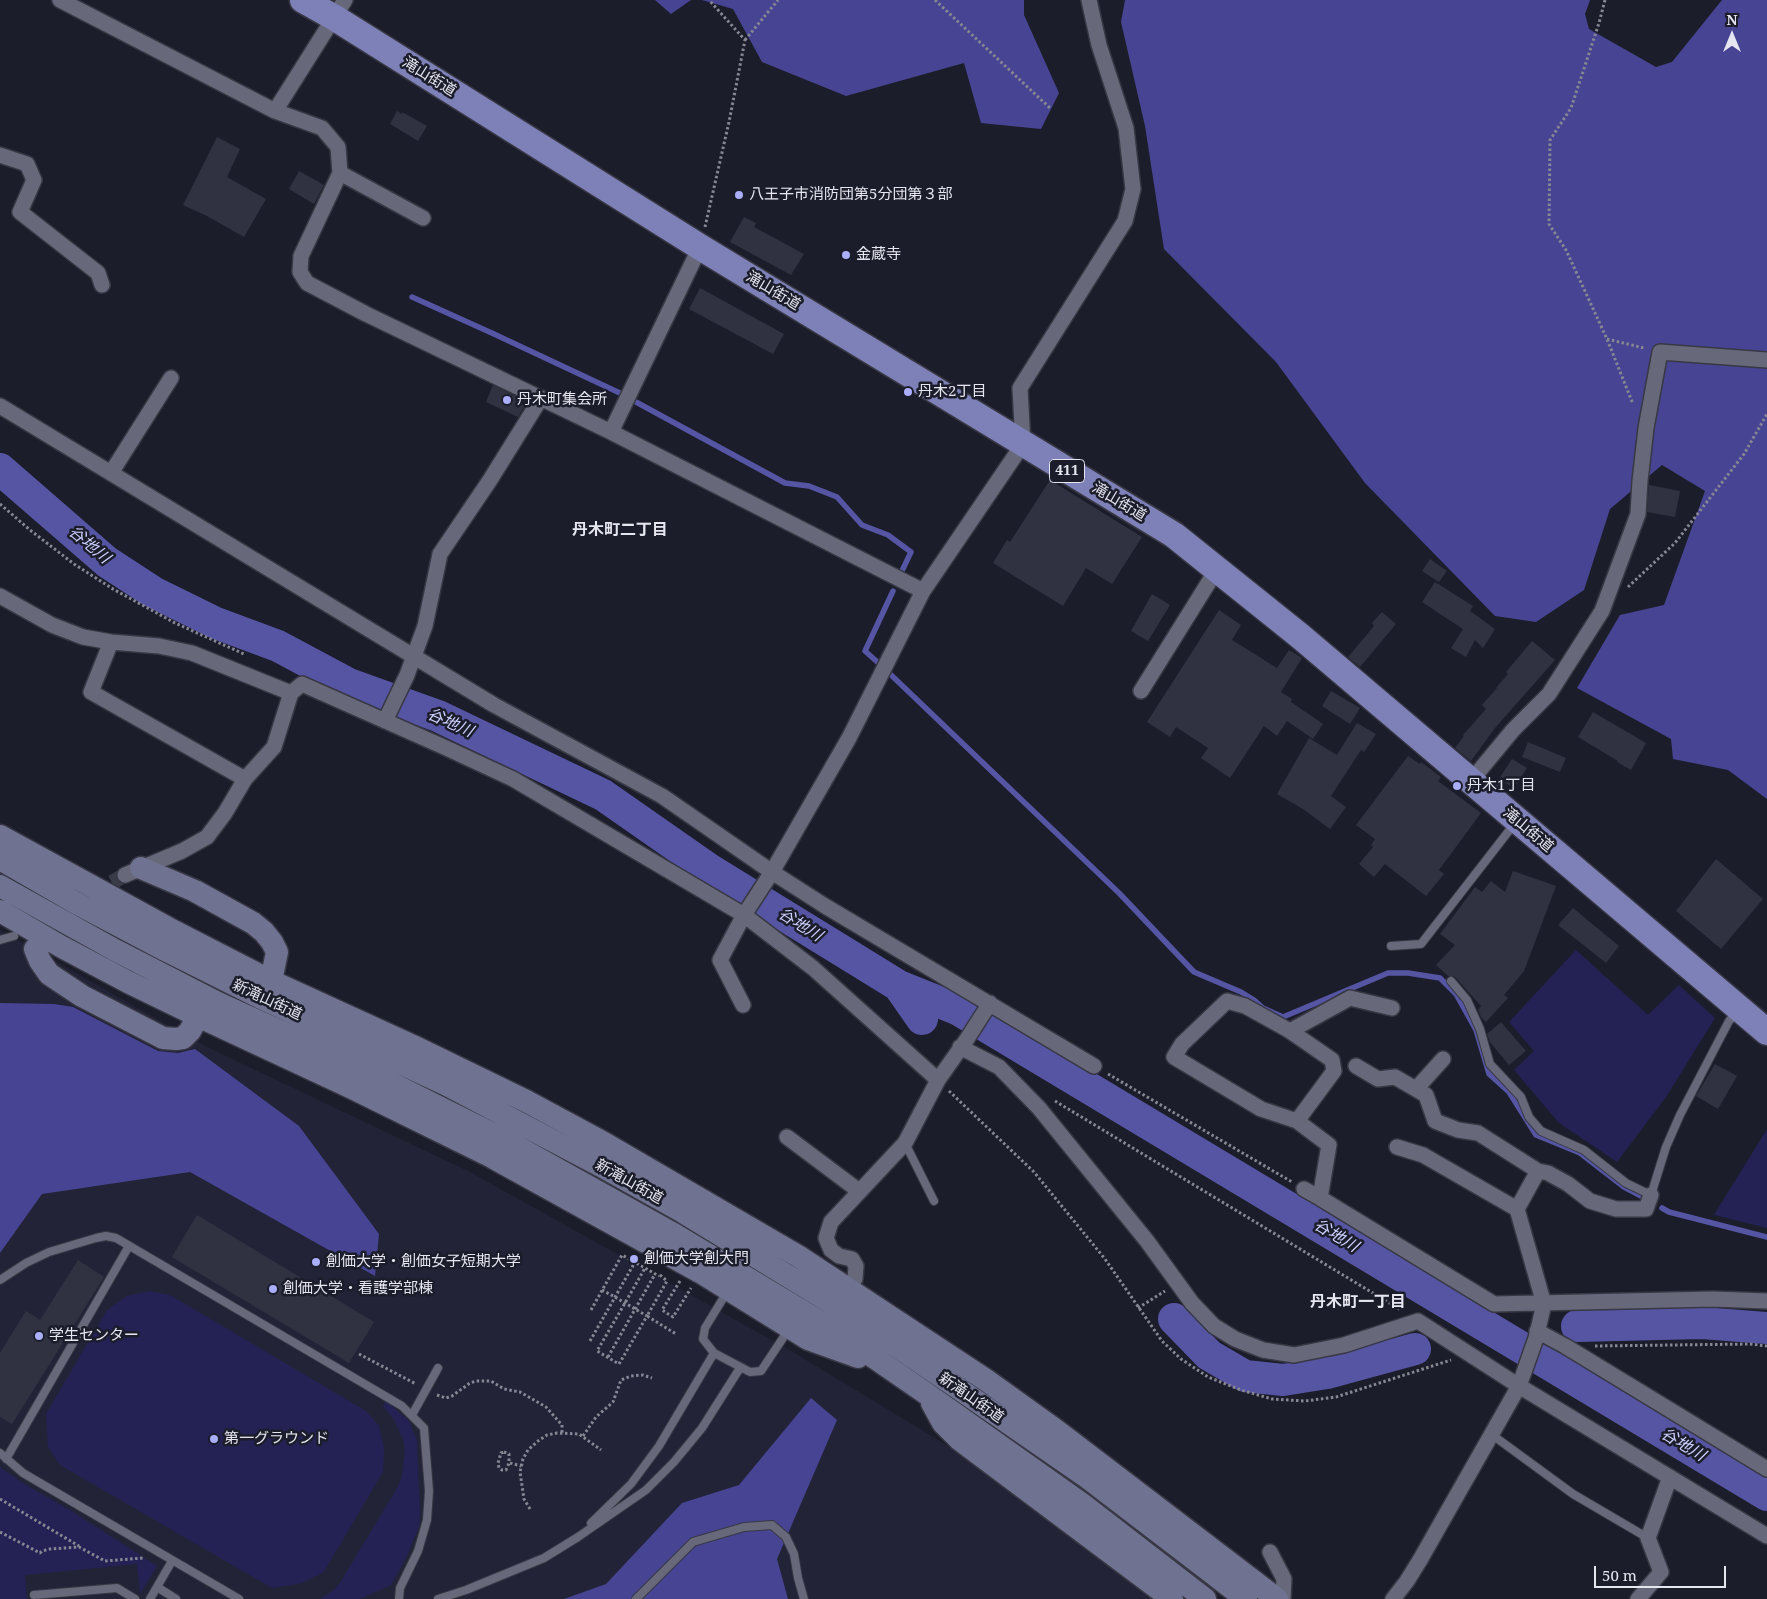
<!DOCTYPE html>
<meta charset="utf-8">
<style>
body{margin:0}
#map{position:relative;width:1767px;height:1599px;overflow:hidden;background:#1c1d2b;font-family:"Noto Serif",serif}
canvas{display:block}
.north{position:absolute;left:1707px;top:10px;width:50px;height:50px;-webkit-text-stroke:4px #1c1d2b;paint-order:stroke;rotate:0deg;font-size:14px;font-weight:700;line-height:20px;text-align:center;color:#e5e6f0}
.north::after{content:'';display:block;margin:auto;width:18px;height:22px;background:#e5e6f0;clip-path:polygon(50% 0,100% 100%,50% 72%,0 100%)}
.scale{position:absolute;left:1594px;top:1566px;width:132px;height:22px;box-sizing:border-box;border:2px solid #e5e6f0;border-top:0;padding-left:6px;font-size:15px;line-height:18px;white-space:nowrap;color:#e5e6f0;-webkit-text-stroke:4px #1c1d2b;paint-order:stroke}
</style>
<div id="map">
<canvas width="1767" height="1599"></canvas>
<div class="north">N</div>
<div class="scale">50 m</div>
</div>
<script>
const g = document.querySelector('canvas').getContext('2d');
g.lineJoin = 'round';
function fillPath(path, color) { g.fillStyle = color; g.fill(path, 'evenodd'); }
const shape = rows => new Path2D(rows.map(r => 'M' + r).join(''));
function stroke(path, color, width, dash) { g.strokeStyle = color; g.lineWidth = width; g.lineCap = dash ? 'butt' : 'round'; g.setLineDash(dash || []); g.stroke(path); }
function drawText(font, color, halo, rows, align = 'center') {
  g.font = font + ' "Noto Serif","Noto Sans JP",serif'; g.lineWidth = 5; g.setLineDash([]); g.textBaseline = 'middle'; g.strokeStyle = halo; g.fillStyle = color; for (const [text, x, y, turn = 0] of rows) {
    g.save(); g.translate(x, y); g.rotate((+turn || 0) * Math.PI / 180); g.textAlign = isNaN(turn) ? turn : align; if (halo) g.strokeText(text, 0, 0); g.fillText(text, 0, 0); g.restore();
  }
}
fillPath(shape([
 [0,930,205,1046,470,1172,793,1352,943,1443,1155,1599,0,1599]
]), '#222337');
fillPath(shape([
 [1576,950,1648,1015,1679,985,1715,1018,1666,1097,1617,1162,1559,1123,1514,1070,1534,1051,1509,1022],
 [1767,1129,1767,1228,1714,1215],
 [149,1291,170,1295,366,1411,379,1426,384,1448,383,1472,323,1573,299,1584,272,1588,60,1465,48,1447,46,1414,107,1310,127,1296],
 [386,1401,409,1421,417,1441,420,1512,419,1527,405,1560,391,1585,360,1599,320,1599,335,1589,341,1581,396,1490,402,1476,405,1450,403,1439,393,1418,383,1406],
 [0,1467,21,1482,70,1510,157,1566,140,1594,137,1564,25,1575,27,1599,0,1599]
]), '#242255');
fillPath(shape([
 [655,0,691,0,671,14],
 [702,0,1024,0,1024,15,1059,93,1041,129,981,123,964,63,846,96,762,62,733,9],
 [1125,0,1590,0,1585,14,1589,29,1656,67,1672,62,1722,0,1767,0,1767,799,1728,770,1673,759,1671,739,1577,688,1620,615,1664,605,1705,491,1662,465,1610,509,1584,590,1536,622,1495,616,1365,483,1276,362,1164,249,1145,126,1121,22],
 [0,1003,54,1004,73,1007,158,1051,178,1053,195,1049,299,1126,379,1234,375,1276,190,1172,42,1194,0,1253],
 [811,1398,837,1420,777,1559,788,1599,564,1599,606,1584,682,1503,739,1485]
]), '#474593');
stroke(shape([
 [412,297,494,334,622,394],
 [636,402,785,483,809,486,837,497,862,525,888,535,911,552,900,575],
 [883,667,865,651,893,591],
 [889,673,1119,893,1194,972,1241,992,1254,1000,1263,1008,1283,1017,1388,973,1408,973,1440,978,1456,994,1476,1030,1489,1074,1509,1092,1536,1135,1580,1153,1624,1187,1643,1197],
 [1662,1208,1669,1212,1767,1237]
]), '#5655a4', 5.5);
stroke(shape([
 [0,469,107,562,153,592,216,623,278,646,349,684,438,716,603,795,709,869,899,986,922,1019],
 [899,986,959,1010,1767,1495],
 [1174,1319,1209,1355,1245,1376,1283,1380,1327,1373,1415,1349],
 [1577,1326,1702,1323,1767,1328]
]), '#5655a4', 32);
fillPath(shape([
 [397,111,402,114,402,112,427,126,418,141,390,124],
 [217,137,240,149,227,177,266,199,244,237,207,216,183,205],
 [299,171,324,185,314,204,289,189],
 [744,217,756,223,754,227,804,254,791,275,730,242],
 [700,288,784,334,773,354,689,309],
 [493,385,527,402,518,417,486,402],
 [1050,480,1142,537,1112,584,1086,568,1063,606,993,563,1007,540,1010,542],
 [1649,485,1680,491,1675,517,1647,512],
 [1430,559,1447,571,1439,582,1422,571],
 [1435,582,1473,606,1470,611,1495,629,1483,648,1475,640,1466,657,1451,648,1463,629,1422,602],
 [1152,594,1170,605,1148,641,1131,631],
 [1219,610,1241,625,1232,640,1277,668,1289,650,1302,658,1281,692,1292,699,1291,702,1323,724,1313,739,1287,721,1277,736,1264,726,1230,778,1201,758,1208,748,1176,727,1170,737,1147,722],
 [1382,612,1396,624,1360,667,1348,657,1374,626,1372,623],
 [1532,641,1555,660,1495,728,1471,761,1455,748,1464,736,1463,735,1486,709,1482,705,1497,688,1496,688,1508,674,1506,672],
 [1331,691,1360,708,1350,724,1322,706],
 [1593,712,1646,743,1631,770,1617,762,1618,761,1578,737],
 [1357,723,1376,734,1364,752,1361,750,1331,796,1346,807,1330,829,1303,809,1277,794,1309,738,1337,755],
 [1528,742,1566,758,1560,772,1522,757],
 [1408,756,1420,764,1421,762,1441,777,1438,781,1481,813,1439,870,1444,874,1426,896,1385,864,1374,877,1359,864,1373,847,1371,845,1375,839,1356,825],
 [1512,759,1527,768,1514,788,1499,779],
 [1716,859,1763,899,1721,949,1676,911],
 [1513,871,1556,886,1524,971,1504,995,1508,998,1486,1022,1481,1017,1478,1010,1481,1006,1455,977,1452,976,1448,976,1436,965,1455,945,1440,934,1475,887,1482,892,1491,881,1505,892],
 [1573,908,1619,946,1606,963,1558,925],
 [1501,1022,1526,1051,1509,1065,1490,1042,1487,1034],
 [1715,1064,1737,1076,1718,1109,1696,1096],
 [197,1215,374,1322,349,1363,172,1257],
 [78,1260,104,1277,12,1424,0,1417,0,1353,26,1311,40,1320]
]), '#313241');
stroke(shape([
 [92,894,125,875]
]), '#3a3b49', 15, [15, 8]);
const service = shape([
 [0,940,14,936],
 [1391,946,1421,944,1515,823],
 [1451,981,1467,1000,1480,1029,1490,1064,1521,1097,1529,1117,1541,1131,1584,1150,1626,1183,1651,1195,1666,1147,1680,1115,1729,1021,1738,1011],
 [905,1143,934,1201],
 [0,1280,26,1263,49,1252,96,1238,106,1236,116,1238,402,1406,424,1428,429,1491,427,1520,418,1551,400,1588,399,1599],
 [727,1292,705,1328,703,1339,714,1353,750,1372,761,1371,789,1329],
 [412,1415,438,1368],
 [1491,1434,1573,1494,1648,1538],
 [0,1453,23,1473,239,1599],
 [6,1459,129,1246],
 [591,1523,631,1484,659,1446,714,1353],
 [157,1587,176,1599],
 [34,1595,117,1588,135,1599],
 [150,1599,172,1561],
 [438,1599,466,1590,544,1558,578,1537,646,1490,674,1462,702,1428,740,1368],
 [636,1599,693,1542,744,1527,772,1525,786,1537,794,1554,798,1578,804,1599]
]);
const minor = shape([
 [60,0,275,111,322,128,338,147,340,173,301,256,300,272,307,283,366,314,611,432,923,591],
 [275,111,345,0],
 [0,155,27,164,34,180,20,212,98,273,102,285],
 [340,173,423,218],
 [0,406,494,705,662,796,772,872,825,906,1094,1066],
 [611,432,700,247],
 [111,473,171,378],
 [0,596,52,625,83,637,111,642,159,646,192,653,291,693],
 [111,642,91,692,245,779],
 [1141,691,1217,569],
 [385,721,407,675,425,626,440,554,490,480,541,398],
 [1470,782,1513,730,1549,694,1602,611,1638,514,1640,481,1646,428,1660,352,1767,360],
 [125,875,182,851,207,837,225,813,245,779,274,747,291,693,302,684,444,747,513,779,744,915,813,968,938,1080],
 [743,1005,720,960,744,915,772,872,849,738,923,591,1023,444,1020,388,1125,221,1133,189,1126,128,1099,45,1089,0],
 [1392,1008,1350,998,1290,1031,1245,1006,1227,1001,1182,1044,1174,1057,1261,1109,1297,1121,1329,1145,1320,1198,1494,1304,1713,1299,1767,1301],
 [1290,1031,1332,1060,1334,1071,1297,1121],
 [960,1047,999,1067,1039,1108,1147,1241,1192,1303,1214,1326,1235,1339,1263,1350,1294,1355,1344,1345,1418,1321,1519,1386,1767,1536],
 [1356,1066,1378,1079,1395,1077,1426,1095,1435,1121,1458,1130,1478,1133,1538,1171],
 [1416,1089,1443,1059],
 [787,1137,859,1191],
 [1397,1147,1423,1155,1517,1209],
 [1304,1189,1320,1198],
 [846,1288,855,1279,856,1266,852,1259,839,1256,831,1250,826,1238,831,1222,905,1143,938,1080,967,1039,990,1003],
 [1537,1331,1565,1346,1767,1469],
 [1270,1552,1284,1579,1283,1599],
 [1393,1599,1407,1581,1420,1560,1519,1386,1523,1375,1536,1338,1544,1304,1517,1209,1538,1171,1548,1173,1568,1184,1590,1201,1616,1209,1646,1209,1651,1195],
 [1638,1599,1661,1572,1648,1538,1670,1477]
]);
const secondary = shape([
 [0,836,168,928,271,981,413,1046,526,1101,604,1143,798,1256,986,1380,1057,1431,1277,1599],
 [0,859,76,903,165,950,259,997,447,1085,601,1166,683,1212,840,1308,949,1382,1088,1478,1246,1599],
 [141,868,195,891,253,923,264,932,272,942,277,952,271,981],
 [0,886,115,950,218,1003,365,1070,507,1141,672,1233,837,1332,927,1394,1082,1504,1205,1599],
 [0,911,62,947,128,982,198,1016,350,1087,492,1157,700,1272,808,1339,858,1357],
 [35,949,40,961,49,974,82,996,163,1038,176,1039,183,1038,190,1031,198,1016],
 [932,1403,943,1423,960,1440,1172,1599]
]);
const trunk = shape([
 [303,0,335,18,700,247,1174,535,1300,636,1767,1032]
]);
stroke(service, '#383844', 10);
stroke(minor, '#383844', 18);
stroke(secondary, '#383844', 25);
stroke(trunk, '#383844', 29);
stroke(shape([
 [935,0,1051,109],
 [1605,0,1599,23,1571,108,1550,140,1549,224,1566,250,1607,339,1633,404],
 [745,40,778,0],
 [705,227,729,122,745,40,709,0],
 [1607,339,1644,348],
 [0,504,30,530,74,564,113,589,175,623,244,654],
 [1628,587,1675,543,1744,454,1767,414],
 [1108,1074,1292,1182],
 [949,1091,1034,1172,1105,1259,1162,1341,1181,1359,1208,1377,1241,1390,1272,1399,1305,1401,1336,1397,1451,1360],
 [1055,1101,1401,1310],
 [660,1275,667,1281,647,1316,676,1334],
 [680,1281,662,1310,673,1317,691,1288],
 [602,1290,615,1297,625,1303,647,1316,619,1364,597,1351,625,1303,645,1268],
 [1138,1308,1165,1291],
 [591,1310,622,1255,659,1276],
 [590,1341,635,1262],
 [1595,1346,1750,1344,1767,1346],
 [359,1354,416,1384],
 [608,1357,655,1274],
 [437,1395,446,1398,452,1396,470,1383,476,1381,491,1381,504,1389,520,1392,546,1407,562,1425,562,1433],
 [583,1436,596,1417,613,1402,621,1380,631,1376,643,1375,652,1378],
 [504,1452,509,1454,509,1463,506,1470,502,1470,499,1468,498,1463,501,1453,504,1452],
 [510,1463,521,1466],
 [0,1499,79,1546],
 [530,1509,524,1499,520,1472,523,1459,528,1450,538,1441,547,1435,557,1433,579,1434,601,1450],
 [0,1532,40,1553,42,1551,50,1549,79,1547,105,1561,143,1558]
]), '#868793', 3, [2.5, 2.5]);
stroke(service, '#67697a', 8);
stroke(minor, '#67697a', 15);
stroke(secondary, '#6f7291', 22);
stroke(trunk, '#7e80b8', 26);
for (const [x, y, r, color] of [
 [739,195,5,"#abaffb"],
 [846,255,5,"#abaffb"],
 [908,392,5,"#abaffb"],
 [507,400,5,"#abaffb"],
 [1457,786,5,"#abaffb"],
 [634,1259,5,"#abaffb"],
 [316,1262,5,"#abaffb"],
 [273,1289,5,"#abaffb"],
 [39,1336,5,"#abaffb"],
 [214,1439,5,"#abaffb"]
]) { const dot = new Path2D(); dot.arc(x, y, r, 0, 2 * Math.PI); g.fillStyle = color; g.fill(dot); stroke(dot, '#1c1d2b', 2); }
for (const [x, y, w] of [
 [1067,471,35]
]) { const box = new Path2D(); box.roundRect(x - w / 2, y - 11.5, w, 23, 4); g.fillStyle = '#1c1d2b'; g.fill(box); stroke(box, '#e5e6f0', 1); }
drawText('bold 14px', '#e5e6f0', null, [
 ["411",1067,471]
]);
drawText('15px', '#e5e6f0', '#1c1d2b', [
 ["滝山街道",429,77,32],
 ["滝山街道",773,291,31],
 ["滝山街道",1119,502,31],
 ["滝山街道",1528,830,40],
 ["新滝山街道",267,1000,25],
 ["新滝山街道",629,1182,29],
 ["新滝山街道",971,1398,35]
]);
drawText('15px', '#e5e6f0', '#1c1d2b', [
 ["八王子市消防団第5分団第３部",749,195],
 ["金蔵寺",856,255],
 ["丹木2丁目",918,392],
 ["丹木町集会所",517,400],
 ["丹木1丁目",1467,786],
 ["創価大学創大門",644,1259],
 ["創価大学・創価女子短期大学",326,1262],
 ["創価大学・看護学部棟",283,1289],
 ["学生センター",49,1336],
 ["第一グラウンド",224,1439]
], 'left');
drawText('bold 16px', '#e5e6f0', '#1c1d2b', [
 ["丹木町二丁目",620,530],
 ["丹木町一丁目",1358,1302]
]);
drawText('italic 16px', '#ced2ff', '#1c1d2b', [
 ["谷地川",89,545,40],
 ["谷地川",450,723,24],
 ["谷地川",800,925,32],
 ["谷地川",1336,1236,31],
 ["谷地川",1683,1445,31]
]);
</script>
